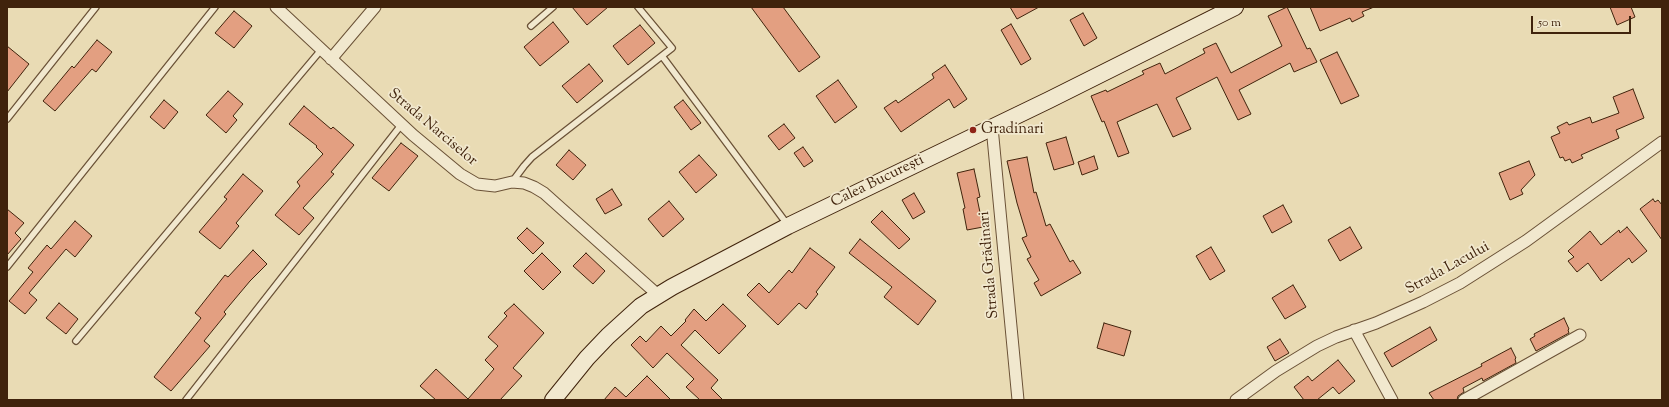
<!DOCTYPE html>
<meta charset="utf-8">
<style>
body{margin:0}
#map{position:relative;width:1669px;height:407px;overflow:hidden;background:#e9dbb4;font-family:"Sorts Mill Goudy",serif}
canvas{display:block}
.frame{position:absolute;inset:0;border:8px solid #40230c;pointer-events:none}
.scale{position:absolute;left:1531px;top:16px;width:100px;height:18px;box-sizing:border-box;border:2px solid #40230c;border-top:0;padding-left:5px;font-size:12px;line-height:14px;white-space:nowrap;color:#40230c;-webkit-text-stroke:3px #f1e8ce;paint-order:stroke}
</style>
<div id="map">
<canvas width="1669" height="407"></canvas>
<div class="frame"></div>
<div class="scale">50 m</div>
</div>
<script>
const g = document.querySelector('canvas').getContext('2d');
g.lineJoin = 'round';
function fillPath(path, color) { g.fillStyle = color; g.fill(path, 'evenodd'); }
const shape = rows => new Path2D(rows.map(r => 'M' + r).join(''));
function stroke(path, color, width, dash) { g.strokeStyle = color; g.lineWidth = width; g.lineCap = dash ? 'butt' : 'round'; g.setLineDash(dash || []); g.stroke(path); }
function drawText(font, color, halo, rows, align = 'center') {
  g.font = font + ' "Sorts Mill Goudy",serif'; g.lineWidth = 3.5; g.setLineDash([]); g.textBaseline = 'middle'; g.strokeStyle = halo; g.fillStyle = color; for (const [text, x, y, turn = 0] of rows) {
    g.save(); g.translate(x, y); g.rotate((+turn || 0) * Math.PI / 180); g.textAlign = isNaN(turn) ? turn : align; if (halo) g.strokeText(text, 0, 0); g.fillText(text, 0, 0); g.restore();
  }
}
const building = shape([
 [572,7,608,7,587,25,572,7],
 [751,7,783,7,820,57,799,72,751,7],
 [1010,7,1039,7,1017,19,1010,7],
 [1287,7,1307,49,1310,48,1317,62,1294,72,1290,63,1239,90,1251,114,1238,120,1217,77,1176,98,1191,129,1173,137,1157,104,1117,122,1129,153,1118,157,1104,121,1102,122,1091,96,1106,90,1107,92,1144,74,1142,71,1160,63,1165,74,1205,53,1203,49,1216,43,1231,73,1282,46,1268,16,1287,7],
 [1310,7,1374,7,1362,12,1364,16,1352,22,1350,18,1320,31,1310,7],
 [1610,7,1631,7,1635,17,1617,25,1610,7],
 [234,11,252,26,234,48,215,33,234,11],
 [1083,13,1097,38,1084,46,1070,20,1083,13],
 [553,22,569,42,540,66,524,47,553,22],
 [1011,24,1031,59,1021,65,1001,30,1011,24],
 [640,25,655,43,628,65,613,46,640,25],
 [97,40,112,52,96,72,92,69,55,111,43,101,72,66,74,68,97,40],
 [7,46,29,64,7,92,7,46],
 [1337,52,1359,96,1341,104,1320,60,1337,52],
 [589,64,603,81,577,103,562,86,589,64],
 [945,65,967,99,954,108,949,99,901,132,884,108,896,100,898,103,934,78,932,74,945,65],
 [838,80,857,107,835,123,816,96,838,80],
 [1633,89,1644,118,1616,130,1619,138,1581,155,1583,158,1572,163,1570,159,1565,161,1563,157,1560,158,1551,137,1560,133,1557,127,1567,122,1569,125,1590,117,1592,123,1619,113,1613,97,1633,89],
 [228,91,243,104,233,116,237,120,226,133,206,115,228,91],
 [164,100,178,112,164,129,150,117,164,100],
 [683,100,701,123,691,130,674,107,683,100],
 [304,106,331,129,333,127,354,145,331,172,334,174,303,208,314,218,299,235,275,215,300,186,297,182,323,154,316,147,317,146,289,124,304,106],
 [784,124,795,138,779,150,768,136,784,124],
 [1066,137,1074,164,1054,170,1046,143,1066,137],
 [401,143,418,156,389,191,372,178,401,143],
 [803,147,813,161,804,167,794,153,803,147],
 [569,150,586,165,573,180,556,165,569,150],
 [699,155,717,175,696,193,679,172,699,155],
 [1094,156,1098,169,1082,175,1078,162,1094,156],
 [1027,157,1034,193,1036,192,1046,226,1050,224,1070,262,1073,260,1081,273,1041,296,1034,283,1039,280,1027,259,1031,257,1022,238,1027,236,1017,203,1007,161,1027,157],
 [1529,161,1535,175,1521,190,1523,194,1510,200,1499,173,1529,161],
 [974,169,980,197,977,198,983,227,967,230,963,209,965,208,957,173,974,169],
 [243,174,263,191,236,223,239,226,220,249,199,232,227,199,224,197,243,174],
 [612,189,622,205,605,214,596,199,612,189],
 [914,193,925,212,913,219,902,200,914,193],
 [1653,199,1655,202,1658,200,1662,205,1662,240,1640,209,1653,199],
 [669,201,684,219,663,237,648,219,669,201],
 [1283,205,1292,222,1272,233,1263,216,1283,205],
 [7,209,24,223,15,233,21,239,7,255,7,209],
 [882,211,910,239,899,249,871,222,882,211],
 [75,221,92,236,75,257,66,249,29,293,37,300,25,314,9,301,33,272,28,268,47,245,51,249,75,221],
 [1350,227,1362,248,1340,261,1328,240,1350,227],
 [1627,227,1647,251,1632,263,1629,258,1601,281,1588,263,1577,272,1568,261,1574,257,1568,251,1590,231,1601,245,1619,230,1620,233,1627,227],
 [527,228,544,243,533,254,517,238,527,228],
 [860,239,936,301,918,325,884,297,892,287,849,253,860,239],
 [1211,247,1225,271,1210,280,1196,256,1211,247],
 [810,248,835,267,816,292,818,294,806,309,799,303,778,325,747,295,759,283,769,293,789,270,792,273,810,248],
 [253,250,267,264,250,281,224,312,226,314,204,341,210,346,171,391,154,377,201,318,195,313,225,275,228,277,253,250],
 [542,253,561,272,543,290,524,271,542,253],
 [586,253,605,271,593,284,573,266,586,253],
 [1293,285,1306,307,1285,319,1272,298,1293,285],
 [59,303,78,319,66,334,46,318,59,303],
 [514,304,544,333,513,368,522,376,500,400,436,400,420,386,436,369,468,399,494,369,485,360,498,346,488,337,507,316,504,313,514,304],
 [723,304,746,326,719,354,695,330,681,345,718,380,711,388,723,400,700,400,686,387,694,379,667,353,653,368,631,345,640,336,646,342,661,326,671,336,686,321,685,320,694,309,706,321,723,304],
 [1564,318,1569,329,1568,330,1569,333,1536,351,1530,339,1535,336,1534,334,1564,318],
 [1104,323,1131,331,1124,356,1097,348,1104,323],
 [1430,327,1437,340,1392,367,1384,353,1430,327],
 [1280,339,1289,353,1275,361,1267,347,1280,339],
 [1511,348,1516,358,1515,359,1516,363,1483,381,1482,378,1463,388,1464,392,1458,396,1457,400,1434,400,1429,393,1482,366,1481,364,1511,348],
 [1338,360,1355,381,1339,394,1333,387,1317,400,1304,400,1294,387,1308,376,1312,381,1338,360],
 [647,376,671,400,604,400,615,387,626,397,647,376]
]);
fillPath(building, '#e39f81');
stroke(building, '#40230c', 1);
const lane = shape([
 [531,26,553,7],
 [662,56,787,224],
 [7,119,96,7],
 [512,182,524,166,532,157,672,48,638,7],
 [7,267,215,7],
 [76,341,321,50],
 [186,400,402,124]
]);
const street = shape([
 [276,7,413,135,460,174,477,184,495,186,512,182,524,183,534,187,544,193,658,295],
 [331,59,375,7],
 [992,127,1018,400],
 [1354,330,1392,400],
 [1236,400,1276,371,1317,346,1336,337,1376,323,1423,302,1460,283,1526,241,1662,142],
 [1464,400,1580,335]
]);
const secondary = shape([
 [553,400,587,358,608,336,641,306,672,287,788,226,1049,100,1235,7]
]);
stroke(lane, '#6a5136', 8);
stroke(street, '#6a5136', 13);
stroke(secondary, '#40230c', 18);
stroke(lane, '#f1e8ce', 5.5);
stroke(street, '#f1e8ce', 11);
stroke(secondary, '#f1e8ce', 16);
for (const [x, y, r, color] of [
 [973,130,4,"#8f2418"]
]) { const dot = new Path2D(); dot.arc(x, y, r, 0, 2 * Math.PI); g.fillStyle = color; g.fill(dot); stroke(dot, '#f1e8ce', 1.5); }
drawText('15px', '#40230c', '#f1e8ce', [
 ["Strada Narciselor",432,128,40],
 ["Calea București",878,182,-26],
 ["Strada Grădinari",990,265,-95],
 ["Strada Lacului",1448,269,-29]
]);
drawText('15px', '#40230c', '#f1e8ce', [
 ["Gradinari",981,130]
], 'left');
</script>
